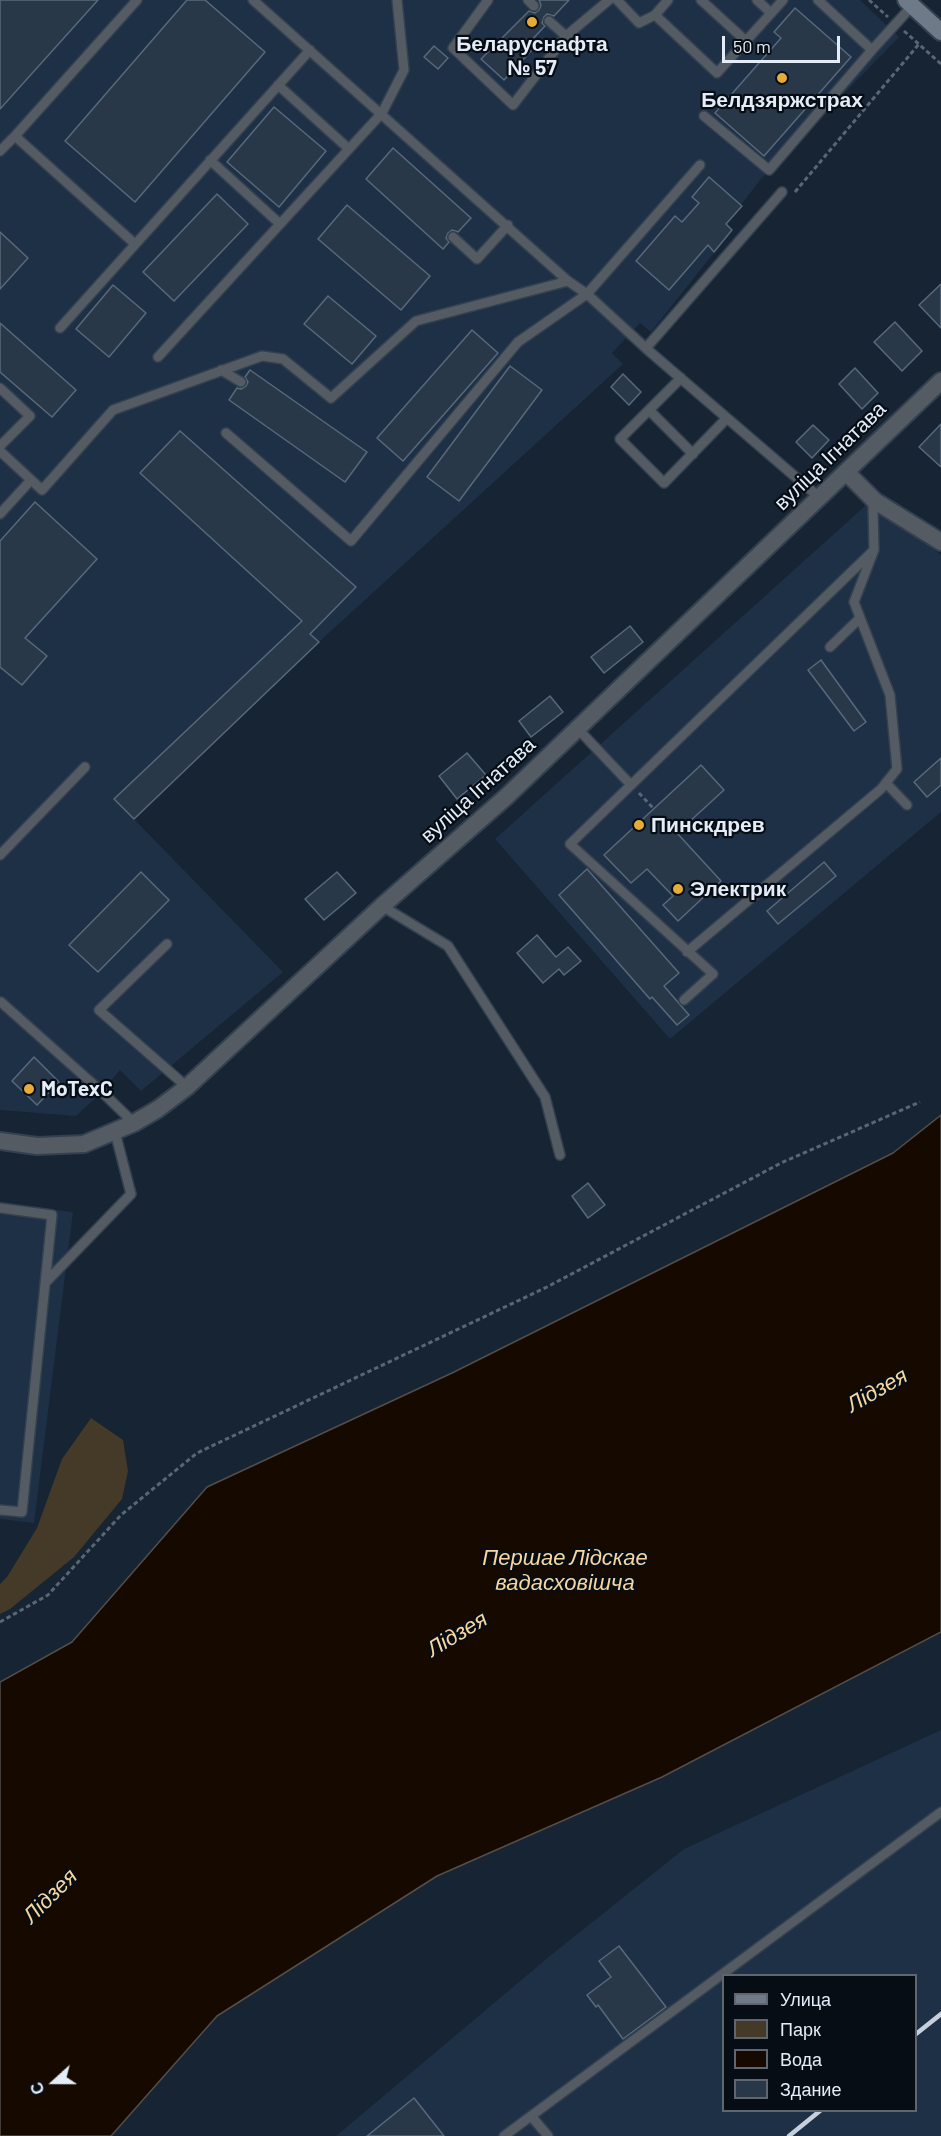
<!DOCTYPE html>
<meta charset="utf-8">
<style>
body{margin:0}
#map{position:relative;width:941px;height:2136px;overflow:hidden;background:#162434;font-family:Barlow,sans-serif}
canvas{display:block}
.legend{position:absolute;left:722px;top:1974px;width:195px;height:138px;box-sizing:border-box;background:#070d14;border:2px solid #5f666f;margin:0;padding:8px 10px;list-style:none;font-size:18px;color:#e3ecf7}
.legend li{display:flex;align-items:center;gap:12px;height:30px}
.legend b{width:30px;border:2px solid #5f666f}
.north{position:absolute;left:24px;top:2052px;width:60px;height:60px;-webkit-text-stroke:4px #070d14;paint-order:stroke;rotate:249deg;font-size:16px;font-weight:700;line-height:24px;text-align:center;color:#e3ecf7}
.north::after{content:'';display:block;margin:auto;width:21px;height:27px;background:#e3ecf7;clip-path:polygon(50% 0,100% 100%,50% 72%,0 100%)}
.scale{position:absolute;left:722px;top:36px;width:118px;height:27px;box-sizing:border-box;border:3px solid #e3ecf7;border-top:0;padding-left:8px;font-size:18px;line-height:21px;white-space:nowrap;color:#e3ecf7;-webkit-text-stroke:4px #070d14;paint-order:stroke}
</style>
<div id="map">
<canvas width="941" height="2136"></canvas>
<ul class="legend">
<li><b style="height:8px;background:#6f7a88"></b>Улица</li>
<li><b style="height:16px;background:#453a28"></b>Парк</li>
<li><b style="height:16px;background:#160a00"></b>Вода</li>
<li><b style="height:16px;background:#293849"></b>Здание</li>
</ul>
<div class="north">С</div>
<div class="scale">50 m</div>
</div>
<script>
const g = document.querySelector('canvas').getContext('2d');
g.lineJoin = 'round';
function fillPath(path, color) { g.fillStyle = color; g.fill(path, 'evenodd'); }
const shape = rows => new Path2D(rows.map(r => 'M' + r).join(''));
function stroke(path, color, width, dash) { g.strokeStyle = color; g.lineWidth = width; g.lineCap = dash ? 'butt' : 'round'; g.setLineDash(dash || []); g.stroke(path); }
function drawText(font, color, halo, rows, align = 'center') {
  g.font = font + ' Barlow,sans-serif'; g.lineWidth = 4.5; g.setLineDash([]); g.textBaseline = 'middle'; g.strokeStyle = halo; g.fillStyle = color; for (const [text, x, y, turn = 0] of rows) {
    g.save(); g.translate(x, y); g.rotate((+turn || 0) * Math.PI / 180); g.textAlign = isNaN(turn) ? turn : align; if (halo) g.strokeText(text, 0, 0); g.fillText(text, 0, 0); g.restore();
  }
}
fillPath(shape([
 [0,0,860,0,899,37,761,179,726,224,732,230,651,332,640,323,612,353,623,364,319,642,134,819,283,972,141,1091,120,1070,102,1092,76,1116,0,1110],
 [865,506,881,508,941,555,941,812,670,1039,495,839],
 [0,1203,73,1212,34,1523,0,1519],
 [941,1730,941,2136,336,2136,551,1955,684,1849],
 [724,1976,916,1976,916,2110,724,2110]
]), '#1d3045');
fillPath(shape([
 [91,1418,123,1440,128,1471,122,1499,74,1557,10,1609,0,1614,0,1584,7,1577,37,1528,62,1459]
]), '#453a28');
const water = shape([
 [941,1115,941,1632,662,1777,437,1876,217,2016,111,2136,0,2136,0,1682,72,1642,207,1487,452,1373,893,1153,941,1115]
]);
fillPath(water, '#160a00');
stroke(water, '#544e4a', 1.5);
const building = shape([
 [0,0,98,0,0,109,0,0],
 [187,0,205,0,265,52,135,202,65,141,187,0],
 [539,0,569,0,554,16,547,14,544,17,542,23,545,26,526,46,531,51,504,80,481,59,529,11,535,13,539,10,541,5,539,0],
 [795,8,851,57,764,156,715,113,781,38,774,32,795,8],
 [434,46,448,58,438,69,424,57,434,46],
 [274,107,326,151,279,207,227,162,274,107],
 [393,148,471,218,458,232,452,230,448,233,446,238,449,242,443,249,366,179,393,148],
 [709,177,742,206,726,224,732,230,714,252,708,245,669,290,636,261,675,216,682,222,699,203,692,197,709,177],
 [217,194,248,224,174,301,143,272,217,194],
 [347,205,430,276,401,310,318,239,347,205],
 [0,232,28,258,0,289,0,232],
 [941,284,941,328,919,305,941,284],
 [113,285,146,313,109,357,76,329,113,285],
 [328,296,376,336,352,364,304,324,328,296],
 [895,322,922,351,902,371,874,342,895,322],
 [0,323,76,390,52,417,0,372,0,323],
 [472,330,498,353,403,461,377,438,472,330],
 [510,366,542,390,459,501,427,477,510,366],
 [855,368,878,393,862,409,839,384,855,368],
 [250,370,367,452,345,482,229,400,237,388,241,389,246,386,248,382,245,377,250,370],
 [623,374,641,392,629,405,611,387,623,374],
 [941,424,941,467,919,447,941,424],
 [813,425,829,440,812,458,796,442,813,425],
 [180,431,356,587,310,634,319,642,134,819,114,799,302,621,140,473,180,431],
 [35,502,97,559,25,638,47,656,22,685,0,667,0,541,35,502],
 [630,626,643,642,604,673,591,657,630,626],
 [821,660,866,722,854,731,808,670,821,660],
 [550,696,563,712,531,737,519,721,550,696],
 [467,753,486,775,457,799,439,776,467,753],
 [941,758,941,785,927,797,914,782,941,758],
 [701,765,724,790,677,833,721,881,678,921,663,905,673,896,647,869,631,883,604,855,701,765],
 [824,862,836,876,778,924,767,911,824,862],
 [587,869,679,973,664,986,689,1015,677,1025,652,997,650,999,559,895,587,869],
 [141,872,169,900,98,972,69,945,141,872],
 [337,872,356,893,324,920,305,899,337,872],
 [537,935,556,957,568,947,581,961,564,975,559,969,543,983,517,953,537,935],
 [34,1057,59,1082,37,1105,12,1081,34,1057],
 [588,1183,605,1205,588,1218,572,1196,588,1183],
 [619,1946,666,2007,623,2039,598,2005,596,2007,587,1995,611,1977,599,1961,619,1946],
 [414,2098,444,2136,367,2136,414,2098]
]);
fillPath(building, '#293849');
stroke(building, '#58697c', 1.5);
const service = shape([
 [253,0,568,281,587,294,649,351,820,498],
 [488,0,453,48,513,105,566,36],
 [528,0,534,6],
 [617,0,639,23,655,15,668,0],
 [701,0,746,41],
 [757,0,771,13],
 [818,0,872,50,912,6],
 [655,15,717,73,783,0],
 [549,21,566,36,609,0],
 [278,85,349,149],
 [704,116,769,170,872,50],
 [0,151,15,136],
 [210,160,280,224],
 [453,237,477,259,508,225],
 [135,244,15,136,137,0],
 [60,328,310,50],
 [646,348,782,192],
 [158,357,382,113,404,70,397,0],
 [221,370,241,382],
 [681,378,620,439,664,483,727,418],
 [0,388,30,416,0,446],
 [649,410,693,454],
 [226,433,351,541,518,342,587,294,700,165],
 [0,451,42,490,113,410,262,356,283,359,331,398,416,321,568,281],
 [0,514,31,480],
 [830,647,860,618],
 [578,729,631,785],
 [886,783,907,805],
 [0,855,85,767],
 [382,906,448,946,545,1097,560,1155],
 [167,944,99,1010,187,1087],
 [687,952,881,789,897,769,890,695,854,602,874,550,873,507,875,501],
 [684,1000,713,974,570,844,874,550],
 [1,1002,102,1092,134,1123],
 [0,1208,52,1215,22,1512,0,1510],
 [45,1283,131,1194,115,1132],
 [531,2116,548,2136],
 [504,2136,941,1812]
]);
const minor = shape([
 [846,472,875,501,941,542]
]);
const tertiary = shape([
 [0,1141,37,1146,84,1144,134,1123,158,1109,187,1087,382,906,506,797,941,381]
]);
const secondary = shape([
 [906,0,941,32]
]);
stroke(service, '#33404f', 12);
stroke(minor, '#33404f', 20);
stroke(tertiary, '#33404f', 20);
stroke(secondary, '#33404f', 20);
stroke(shape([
 [869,0,888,17],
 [904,31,941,64],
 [795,192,919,44],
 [639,793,654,809],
 [0,1622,48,1595,121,1515,197,1453,547,1287,781,1163,920,1102]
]), '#5a6674', 3, [4.5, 3]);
stroke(service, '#545b63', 9);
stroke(minor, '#545b63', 16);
stroke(tertiary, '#545b63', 16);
stroke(secondary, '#6f7a88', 16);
stroke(shape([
 [916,2034,941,2014],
 [789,2136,821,2110]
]), '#c6cfdb', 4.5);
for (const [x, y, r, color] of [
 [532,22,6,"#e7ac37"],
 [782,78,6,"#e7ac37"],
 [639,825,6,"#e7ac37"],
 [678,889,6,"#e7ac37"],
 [29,1089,6,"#e7ac37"]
]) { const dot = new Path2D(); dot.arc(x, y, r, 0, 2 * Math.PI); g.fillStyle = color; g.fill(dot); stroke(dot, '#070d14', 2); }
drawText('bold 21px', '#e3ecf7', '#070d14', [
 ["Беларуснафта",532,44,"center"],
 ["№ 57",532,68,"center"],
 ["Белдзяржстрах",782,100,"center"],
 ["Пинскдрев",651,825],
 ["Электрик",690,889],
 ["MoTexC",41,1089]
], 'left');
drawText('21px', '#e3ecf7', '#070d14', [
 ["вуліца Ігнатава",830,456,-44],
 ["вуліца Ігнатава",478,790,-42]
]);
drawText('italic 22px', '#f8d69e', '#070d14', [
 ["Лідзея",877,1390,-30],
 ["Першае Лідскае",565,1558],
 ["вадасховішча",565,1583],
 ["Лідзея",457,1634,-31],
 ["Лідзея",50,1896,-45]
]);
</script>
